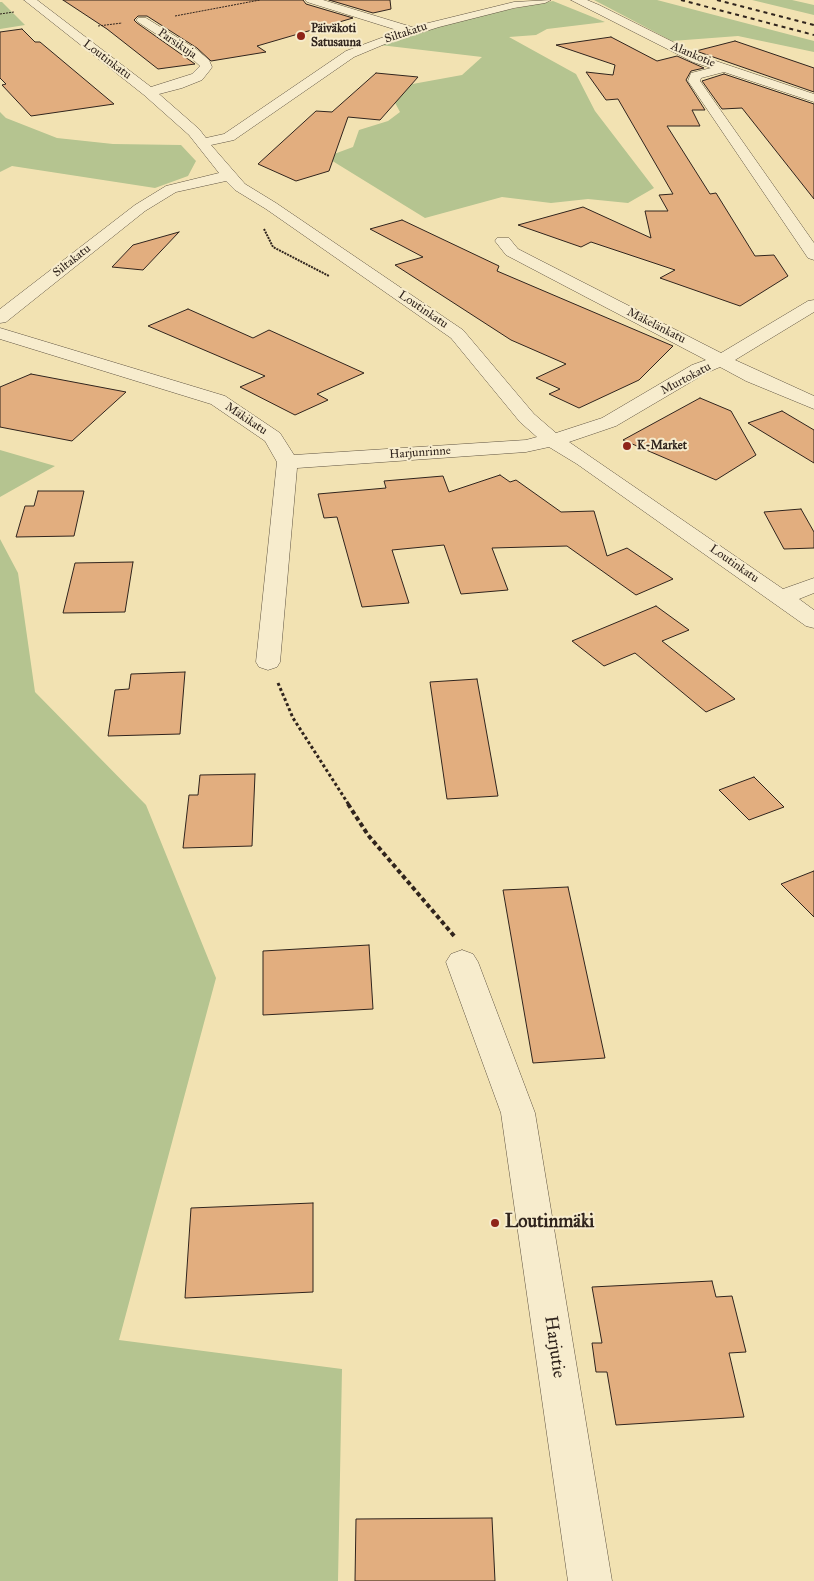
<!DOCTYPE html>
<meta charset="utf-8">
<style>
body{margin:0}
canvas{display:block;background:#f2e2b2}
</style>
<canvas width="814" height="1581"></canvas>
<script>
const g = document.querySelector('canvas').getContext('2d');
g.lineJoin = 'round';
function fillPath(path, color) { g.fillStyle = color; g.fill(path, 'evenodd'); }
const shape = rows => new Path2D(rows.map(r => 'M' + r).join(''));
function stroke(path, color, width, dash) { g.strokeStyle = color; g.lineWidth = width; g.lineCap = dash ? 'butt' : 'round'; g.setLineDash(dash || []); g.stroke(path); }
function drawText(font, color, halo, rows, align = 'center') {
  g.font = font + ' "IM FELL Great Primer",serif'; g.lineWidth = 4; g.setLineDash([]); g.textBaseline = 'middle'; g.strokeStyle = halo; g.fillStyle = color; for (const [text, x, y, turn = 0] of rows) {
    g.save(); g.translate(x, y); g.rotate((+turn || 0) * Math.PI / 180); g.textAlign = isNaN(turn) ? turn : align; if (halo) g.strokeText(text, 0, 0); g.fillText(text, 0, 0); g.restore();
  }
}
fillPath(shape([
 [594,0,657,0,814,41,814,52,738,36,672,41],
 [752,0,792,0,814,5,814,15],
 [553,1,605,22,547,29,536,35,509,37,576,74,595,111,654,188,628,203,588,199,551,203,502,197,425,218,326,157,353,147,359,130,388,121,400,112,393,99,407,85,462,75,482,57,380,45,418,32,496,12],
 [0,2,2,2,25,25,0,29],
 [0,112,6,118,57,138,113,144,181,145,196,161,188,176,155,188,12,166,0,172],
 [0,450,55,466,0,497],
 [0,539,18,573,35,692,146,805,216,978,119,1340,342,1369,338,1581,0,1581]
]), '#b5c490');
const building = shape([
 [63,0,303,0,306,4,353,18,257,46,266,52,211,61,197,48,147,16,138,16,134,20,137,23,195,64,158,69,107,29,63,0],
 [329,0,390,0,391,9,373,13,329,0],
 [22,29,35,42,40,42,114,104,31,116,2,85,6,84,0,78,0,32,22,29],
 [611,37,657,61,677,56,704,68,691,71,686,80,705,110,692,110,700,126,667,126,710,194,716,193,755,256,774,255,788,276,740,306,660,278,675,270,591,242,581,247,518,225,583,207,651,238,645,211,668,211,659,195,673,194,618,99,606,100,586,72,613,75,615,65,556,45,611,37],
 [735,41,814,68,814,92,696,51,735,41],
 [376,73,418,77,380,120,348,117,329,171,296,181,258,164,316,111,332,112,376,73],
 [724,74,814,104,814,199,742,108,722,109,702,81,724,74],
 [402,220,499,266,497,271,673,346,639,380,579,408,549,394,560,389,536,378,566,364,511,340,395,265,423,257,370,229,402,220],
 [179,232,143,270,112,267,133,245,179,232],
 [188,309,253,338,269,330,364,373,317,394,328,400,295,415,240,387,265,376,148,326,188,309],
 [31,374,126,392,72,441,0,427,0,387,31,374],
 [700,398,731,411,756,455,716,480,623,440,700,398],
 [782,411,814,430,814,463,748,423,782,411],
 [500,475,510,482,516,480,561,512,594,511,607,556,627,548,673,579,636,595,567,546,492,548,508,590,461,594,444,545,392,550,409,603,362,607,337,517,324,518,318,494,386,488,384,481,443,476,449,492,500,475],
 [38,491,84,491,74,536,16,537,25,506,34,506,38,491],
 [801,509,814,532,814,548,784,549,764,512,801,509],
 [133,562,125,612,63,613,75,563,133,562],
 [656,606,689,630,662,641,735,699,706,712,635,653,604,666,572,641,656,606],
 [185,672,180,734,108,736,115,690,129,689,131,674,185,672],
 [477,679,498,796,447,799,430,682,477,679],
 [255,774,252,846,183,848,189,795,198,795,200,775,255,774],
 [754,777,784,807,749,820,719,790,754,777],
 [814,871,814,917,781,884,814,871],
 [568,887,605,1058,533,1063,503,890,568,887],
 [369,945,373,1009,263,1015,263,951,369,945],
 [313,1203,313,1292,185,1298,191,1208,313,1203],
 [712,1281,716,1297,732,1296,746,1352,729,1353,744,1417,616,1425,607,1372,596,1372,592,1343,602,1343,592,1287,712,1281],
 [492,1518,495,1581,355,1581,356,1519,492,1518]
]);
fillPath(building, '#e2ae7f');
stroke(building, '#30241d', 1);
const minor = shape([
 [24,0,37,0,151,87,192,74,200,66,188,55,138,22,136,20,138,18,146,18,196,49,209,60,212,67,210,70,202,80,182,88,159,94,199,129,206,138,224,134,346,51,400,31,307,2,305,0,323,0,412,27,514,2,551,0,545,3,514,8,439,27,385,44,354,57,234,140,211,145,245,184,276,203,463,330,534,414,556,433,602,418,692,365,706,360,506,255,495,241,497,238,509,238,518,249,721,353,808,301,814,300,814,312,735,360,814,396,814,409,746,381,720,367,706,373,616,426,569,442,783,589,814,578,814,593,799,599,814,610,814,628,806,626,577,464,549,447,526,452,297,468,280,662,277,667,268,670,259,667,256,662,277,462,265,441,211,404,0,339,0,328,225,396,280,433,294,455,526,440,537,437,520,422,451,338,266,209,235,190,226,181,176,192,145,211,6,322,0,323,0,309,135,205,166,186,219,173,189,135,144,95,24,0],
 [571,0,587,0,599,5,701,56,814,94,814,102,724,72,701,78,700,81,814,243,814,260,808,258,688,81,691,73,711,68,693,62,571,0],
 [462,950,473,954,478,962,535,1113,612,1581,568,1581,501,1113,446,962,451,954,462,950]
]);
stroke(minor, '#605442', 1);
stroke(shape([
 [0,14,14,12],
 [175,16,260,0],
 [98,26,122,23]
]), '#30241d', 1, [2, 1]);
stroke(shape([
 [264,229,273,247,329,276]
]), '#30241d', 2, [2, 1]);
stroke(shape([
 [278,683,293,718,349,805]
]), '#30241d', 3, [3, 2.5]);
stroke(shape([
 [348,804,368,835,455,937]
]), '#30241d', 4, [4.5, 3]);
fillPath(minor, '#f7eccd');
stroke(shape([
 [681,0,814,35],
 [717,0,814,25]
]), '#30241d', 2, [4, 4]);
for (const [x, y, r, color] of [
 [301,36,5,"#8f2418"],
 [627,446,5,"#8f2418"],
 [495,1223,5,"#8f2418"]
]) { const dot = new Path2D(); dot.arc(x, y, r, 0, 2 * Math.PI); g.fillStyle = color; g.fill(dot); stroke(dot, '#f7eccd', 2); }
drawText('bold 12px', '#30241d', '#f7eccd', [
 ["Päiväkoti",311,29],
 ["Satusauna",311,43],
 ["K-Market",637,446]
], 'left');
drawText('12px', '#30241d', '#f7eccd', [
 ["Siltakatu",406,33,-18],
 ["Parsikuja",177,44,34],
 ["Alankotie",693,55,23],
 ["Loutinkatu",107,60,37],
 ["Siltakatu",72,261,-38],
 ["Loutinkatu",423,310,34],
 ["Mäkelänkatu",656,326,27],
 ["Murtokatu",686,379,-28],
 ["Mäkikatu",246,419,34],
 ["Harjunrinne",420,453,-4],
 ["Loutinkatu",734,564,35]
]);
drawText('bold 18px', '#30241d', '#f7eccd', [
 ["Loutinmäki",505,1223]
], 'left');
drawText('18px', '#30241d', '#f7eccd', [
 ["Harjutie",554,1347,82]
]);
</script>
